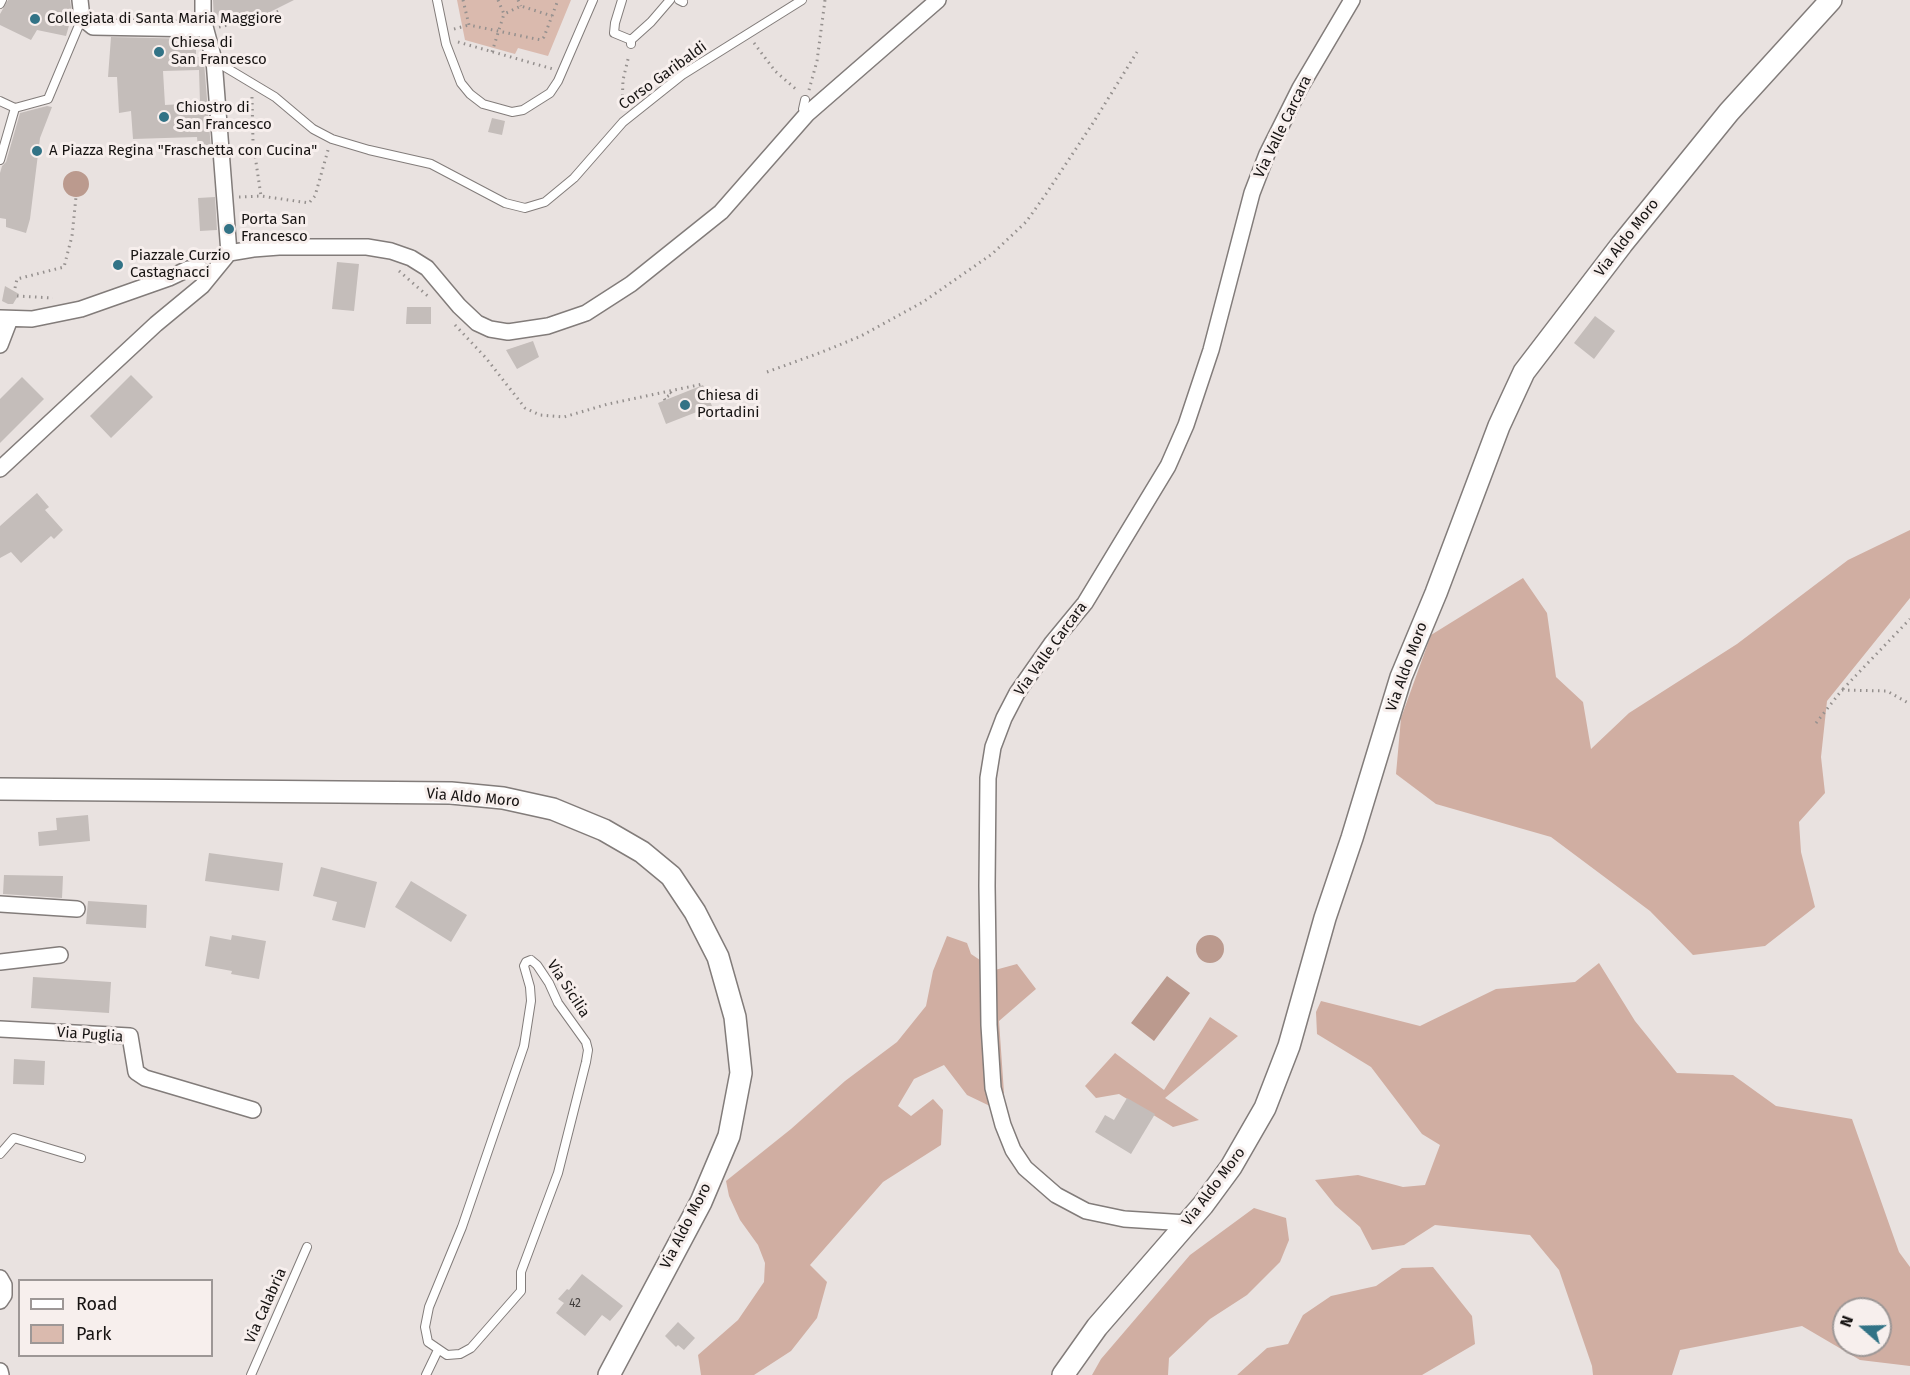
<!DOCTYPE html>
<style>
body{margin:0}
#map{position:relative;width:1910px;height:1375px;overflow:hidden;background:#e9e2e0;font-family:"Fira Sans",sans-serif}
canvas{display:block}
.legend{position:absolute;left:18px;top:1279px;width:195px;height:78px;box-sizing:border-box;background:#f7efed;border:2px solid #9d9796;margin:0;padding:8px 10px;list-style:none;font-size:18px;color:#171413}
.legend li{display:flex;align-items:center;gap:12px;height:30px}
.legend b{width:30px;border:2px solid #9d9796}
.north{position:absolute;left:1832px;top:1297px;width:60px;height:60px;box-sizing:border-box;background:#f7efed;border:2px solid #9d9796;border-radius:50%;rotate:290deg;font-size:16px;font-weight:700;line-height:24px;text-align:center;color:#171413}
.north::after{content:'';display:block;margin:auto;width:21px;height:27px;background:#327386;clip-path:polygon(50% 0,100% 100%,50% 72%,0 100%)}
</style>
<div id="map">
<canvas width="1910" height="1375"></canvas>
<ul class="legend">
<li><b style="height:8px;background:#fff"></b>Road</li>
<li><b style="height:16px;background:#dabaae"></b>Park</li>
</ul>
<div class="north">N</div>
</div>
<script>
const g = document.querySelector('canvas').getContext('2d');
g.lineJoin = 'round';
function fillPath(path, color) { g.fillStyle = color; g.fill(path, 'evenodd'); }
const shape = rows => new Path2D(rows.map(r => 'M' + r).join(''));
function stroke(path, color, width, dash) { g.strokeStyle = color; g.lineWidth = width; g.lineCap = dash ? 'butt' : 'round'; g.setLineDash(dash || []); g.stroke(path); }
function drawText(font, color, halo, rows, align = 'center') {
  g.font = font + ' "Fira Sans",sans-serif'; g.lineWidth = 6; g.setLineDash([]); g.textBaseline = 'middle'; g.strokeStyle = halo; g.fillStyle = color; for (const [text, x, y, turn = 0] of rows) {
    g.save(); g.translate(x, y); g.rotate((+turn || 0) * Math.PI / 180); g.textAlign = isNaN(turn) ? turn : align; if (halo) g.strokeText(text, 0, 0); g.fillText(text, 0, 0); g.restore();
  }
}
fillPath(shape([
 [457,0,571,0,548,56,518,48,515,54,465,40]
]), '#dabaae');
fillPath(shape([
 [1910,530,1910,598,1827,701,1821,757,1825,793,1799,822,1801,852,1815,907,1765,946,1693,955,1650,911,1551,837,1436,804,1396,774,1401,718,1431,635,1523,578,1547,613,1556,677,1583,702,1591,749,1629,713,1737,644,1848,560],
 [947,936,967,943,971,954,995,970,1017,964,1036,989,999,1021,1004,1093,992,1107,967,1095,944,1065,914,1079,898,1106,911,1116,933,1099,943,1110,941,1145,883,1182,810,1265,827,1282,817,1318,791,1351,754,1375,701,1375,698,1355,738,1320,764,1282,765,1263,758,1245,740,1220,729,1196,726,1181,791,1129,845,1081,897,1042,926,1006,933,971],
 [1599,963,1635,1021,1677,1073,1733,1075,1776,1106,1852,1119,1899,1252,1910,1267,1910,1366,1860,1360,1802,1326,1680,1350,1672,1375,1593,1375,1592,1366,1559,1270,1530,1235,1435,1225,1404,1245,1372,1250,1360,1227,1335,1205,1315,1180,1358,1175,1403,1187,1425,1185,1440,1145,1422,1134,1371,1067,1317,1034,1316,1012,1321,1001,1420,1026,1496,989,1575,982],
 [1844,1309,1880,1309,1880,1345,1844,1345],
 [1210,1017,1238,1036,1165,1098,1199,1120,1173,1127,1119,1094,1096,1098,1085,1086,1115,1053,1164,1090],
 [1254,1208,1286,1218,1289,1240,1280,1262,1247,1295,1210,1319,1169,1358,1168,1375,1092,1375,1101,1359,1190,1255],
 [1433,1267,1472,1316,1475,1344,1422,1375,1237,1375,1267,1348,1288,1344,1303,1315,1331,1296,1376,1286,1402,1268]
]), '#d0aea2');
fillPath(shape([
 '63 184a13 13 0 1 1 26 0a13 13 0 1 1-26 0Z',
 '1196 949a14 14 0 1 1 28 0a14 14 0 1 1-28 0Z',
 [1167,976,1190,993,1154,1041,1131,1023]
]), '#bb9a8e');
fillPath(shape([
 [8,0,70,0,72,15,66,36,37,30,31,40,0,25,0,14],
 [213,0,294,0,268,13,241,20,240,15,214,21],
 [111,37,196,39,196,57,203,57,204,62,211,149,198,148,197,137,133,139,131,111,119,113,117,77,108,77],
 [199,70,200,103,165,105,163,71],
 [47,106,52,107,40,138,30,219,26,233,6,227,6,219,0,218,0,173,2,166,6,162,20,113],
 [492,118,505,121,502,135,488,132],
 [215,197,217,230,200,231,198,198],
 [337,262,359,264,354,311,332,309],
 [5,286,19,294,13,304,8,304,2,301],
 [407,307,431,307,431,324,406,324],
 [1595,316,1615,331,1594,359,1574,343],
 [533,341,539,357,517,369,506,350],
 [131,375,153,397,111,438,90,416],
 [22,377,44,399,0,443,0,399],
 [703,385,712,406,666,424,658,403],
 [37,493,49,507,45,510,63,530,54,539,51,536,21,563,11,552,0,558,0,526],
 [88,815,90,841,39,846,38,832,57,830,56,818],
 [209,853,283,863,279,891,205,881],
 [321,867,377,882,365,928,332,920,337,902,313,896],
 [4,875,63,876,62,898,3,894],
 [411,881,467,915,451,942,395,907],
 [88,901,147,905,146,928,86,924],
 [232,935,266,941,259,979,231,974,232,971,205,966,210,936,231,940],
 [33,977,111,982,109,1013,31,1008],
 [14,1059,45,1061,44,1085,13,1084],
 [1127,1098,1155,1114,1131,1154,1095,1132,1105,1115,1114,1120],
 [582,1274,623,1306,610,1321,602,1315,585,1336,556,1313,564,1303,558,1299,567,1289,569,1290],
 [678,1322,695,1338,684,1350,678,1345,676,1347,665,1336]
]), '#c4bdba');
const lane = shape([
 [437,0,446,44,461,83,470,94,483,104,512,112,523,110,550,93,558,81,593,0],
 [622,0,615,23,614,33,631,40,631,44],
 [679,0,683,2],
 [0,4,2,0],
 [631,40,651,22,670,0],
 [215,61,275,97,313,129,332,139,369,150,431,164,505,203,525,208,545,202,574,178,623,122,682,75,802,0],
 [805,100,803,109,807,114],
 [0,101,15,108,48,99,82,18],
 [0,160,15,108],
 [531,960,537,965,549,983,558,1003,586,1042,588,1050,586,1062,558,1173,521,1272,521,1291,471,1348,460,1354,447,1355,428,1342,425,1327,429,1307,462,1227,524,1046,531,1001,530,987,524,966,526,962,531,960],
 [0,1154,14,1138,81,1158],
 [251,1375,307,1247],
 [426,1375,438,1350]
]);
const street = shape([
 [80,0,82,18,93,27,205,29],
 [203,0,203,19,214,60,229,253],
 [0,318,32,319,81,309,169,278,188,269,202,270,205,274,206,280],
 [0,345,10,319],
 [0,469,156,324,202,286,229,253,253,249,279,247,367,247,391,251,411,258,427,268,459,306,477,323,490,329,508,332,548,326,586,313,631,284,721,212,807,114,938,0],
 [0,904,77,909],
 [0,962,60,955],
 [0,1029,130,1036,136,1072,145,1078,253,1110],
 [1187,1223,1124,1219,1086,1211,1056,1195,1025,1168,1013,1150,1003,1125,993,1088,989,1025,987,886,988,778,993,747,1004,718,1017,693,1052,643,1085,603,1168,466,1186,425,1211,350,1252,193,1267,154,1300,88,1352,0],
 [0,1278,4,1285,4,1295,0,1301],
 [0,1371,1,1375]
]);
const secondary = shape([
 [0,789,451,793,503,798,553,809,604,830,642,852,671,876,695,912,718,957,735,1017,741,1073,729,1136,701,1202,609,1375],
 [1063,1375,1097,1327,1203,1205,1231,1167,1265,1108,1289,1046,1325,918,1352,838,1401,677,1436,593,1499,426,1524,372,1622,244,1729,112,1831,0]
]);
stroke(lane, '#827c7a', 10);
stroke(street, '#827c7a', 18);
stroke(secondary, '#827c7a', 24);
stroke(shape([
 [463,0,469,25,541,40,544,37,558,0],
 [498,0,504,14,521,6,552,16],
 [518,0,521,6],
 [219,27,268,16,281,10],
 [454,29,469,25],
 [458,42,553,69],
 [754,43,775,71,798,91],
 [492,52,504,14],
 [809,90,817,61,825,0],
 [252,97,253,142,261,196],
 [622,108,623,80,629,55],
 [239,197,261,196,309,203,315,196,328,150],
 [399,271,430,298],
 [15,288,17,279,64,267,72,236,76,197],
 [17,296,53,298],
 [455,325,486,358,525,408,540,415,564,417,608,404,703,384],
 [767,372,822,352,861,336,923,302,992,254,1026,222,1046,194,1093,123,1137,52],
 [665,400,664,398,672,394,670,392],
 [1843,689,1910,619],
 [1816,723,1842,690,1887,691,1910,704]
]), '#95908e', 3, [1.5, 4.5]);
stroke(lane, '#fff', 8);
stroke(street, '#fff', 15);
stroke(secondary, '#fff', 21);
for (const [x, y, r, color] of [
 [35,19,6,"#327386"],
 [159,52,6,"#327386"],
 [164,117,6,"#327386"],
 [37,151,6,"#327386"],
 [229,229,6,"#327386"],
 [118,265,6,"#327386"],
 [685,405,6,"#327386"]
]) { const dot = new Path2D(); dot.arc(x, y, r, 0, 2 * Math.PI); g.fillStyle = color; g.fill(dot); stroke(dot, '#f7efed', 2); }
drawText('12px', '#423e3d', null, [
 ["42",575,1304]
]);
drawText('15px', '#171413', '#f7efed', [
 ["Collegiata di Santa Maria Maggiore",47,19],
 ["Chiesa di",171,43],
 ["San Francesco",171,60],
 ["Chiostro di",176,108],
 ["San Francesco",176,125],
 ["A Piazza Regina \"Fraschetta con Cucina\"",49,151],
 ["Porta San",241,220],
 ["Francesco",241,237],
 ["Piazzale Curzio",130,256],
 ["Castagnacci",130,273],
 ["Chiesa di",697,396],
 ["Portadini",697,413]
], 'left');
drawText('15px', '#171413', '#f7efed', [
 ["Corso Garibaldi",663,76,-36],
 ["Via Valle Carcara",1283,127,-64],
 ["Via Aldo Moro",1627,238,-52],
 ["Via Valle Carcara",1051,649,-54],
 ["Via Aldo Moro",1407,667,-70],
 ["Via Aldo Moro",473,798,5],
 ["Via Sicilia",568,989,57],
 ["Via Puglia",90,1035,4],
 ["Via Aldo Moro",1214,1187,-53],
 ["Via Aldo Moro",686,1226,-63],
 ["Via Calabria",266,1306,-66]
]);
</script>
